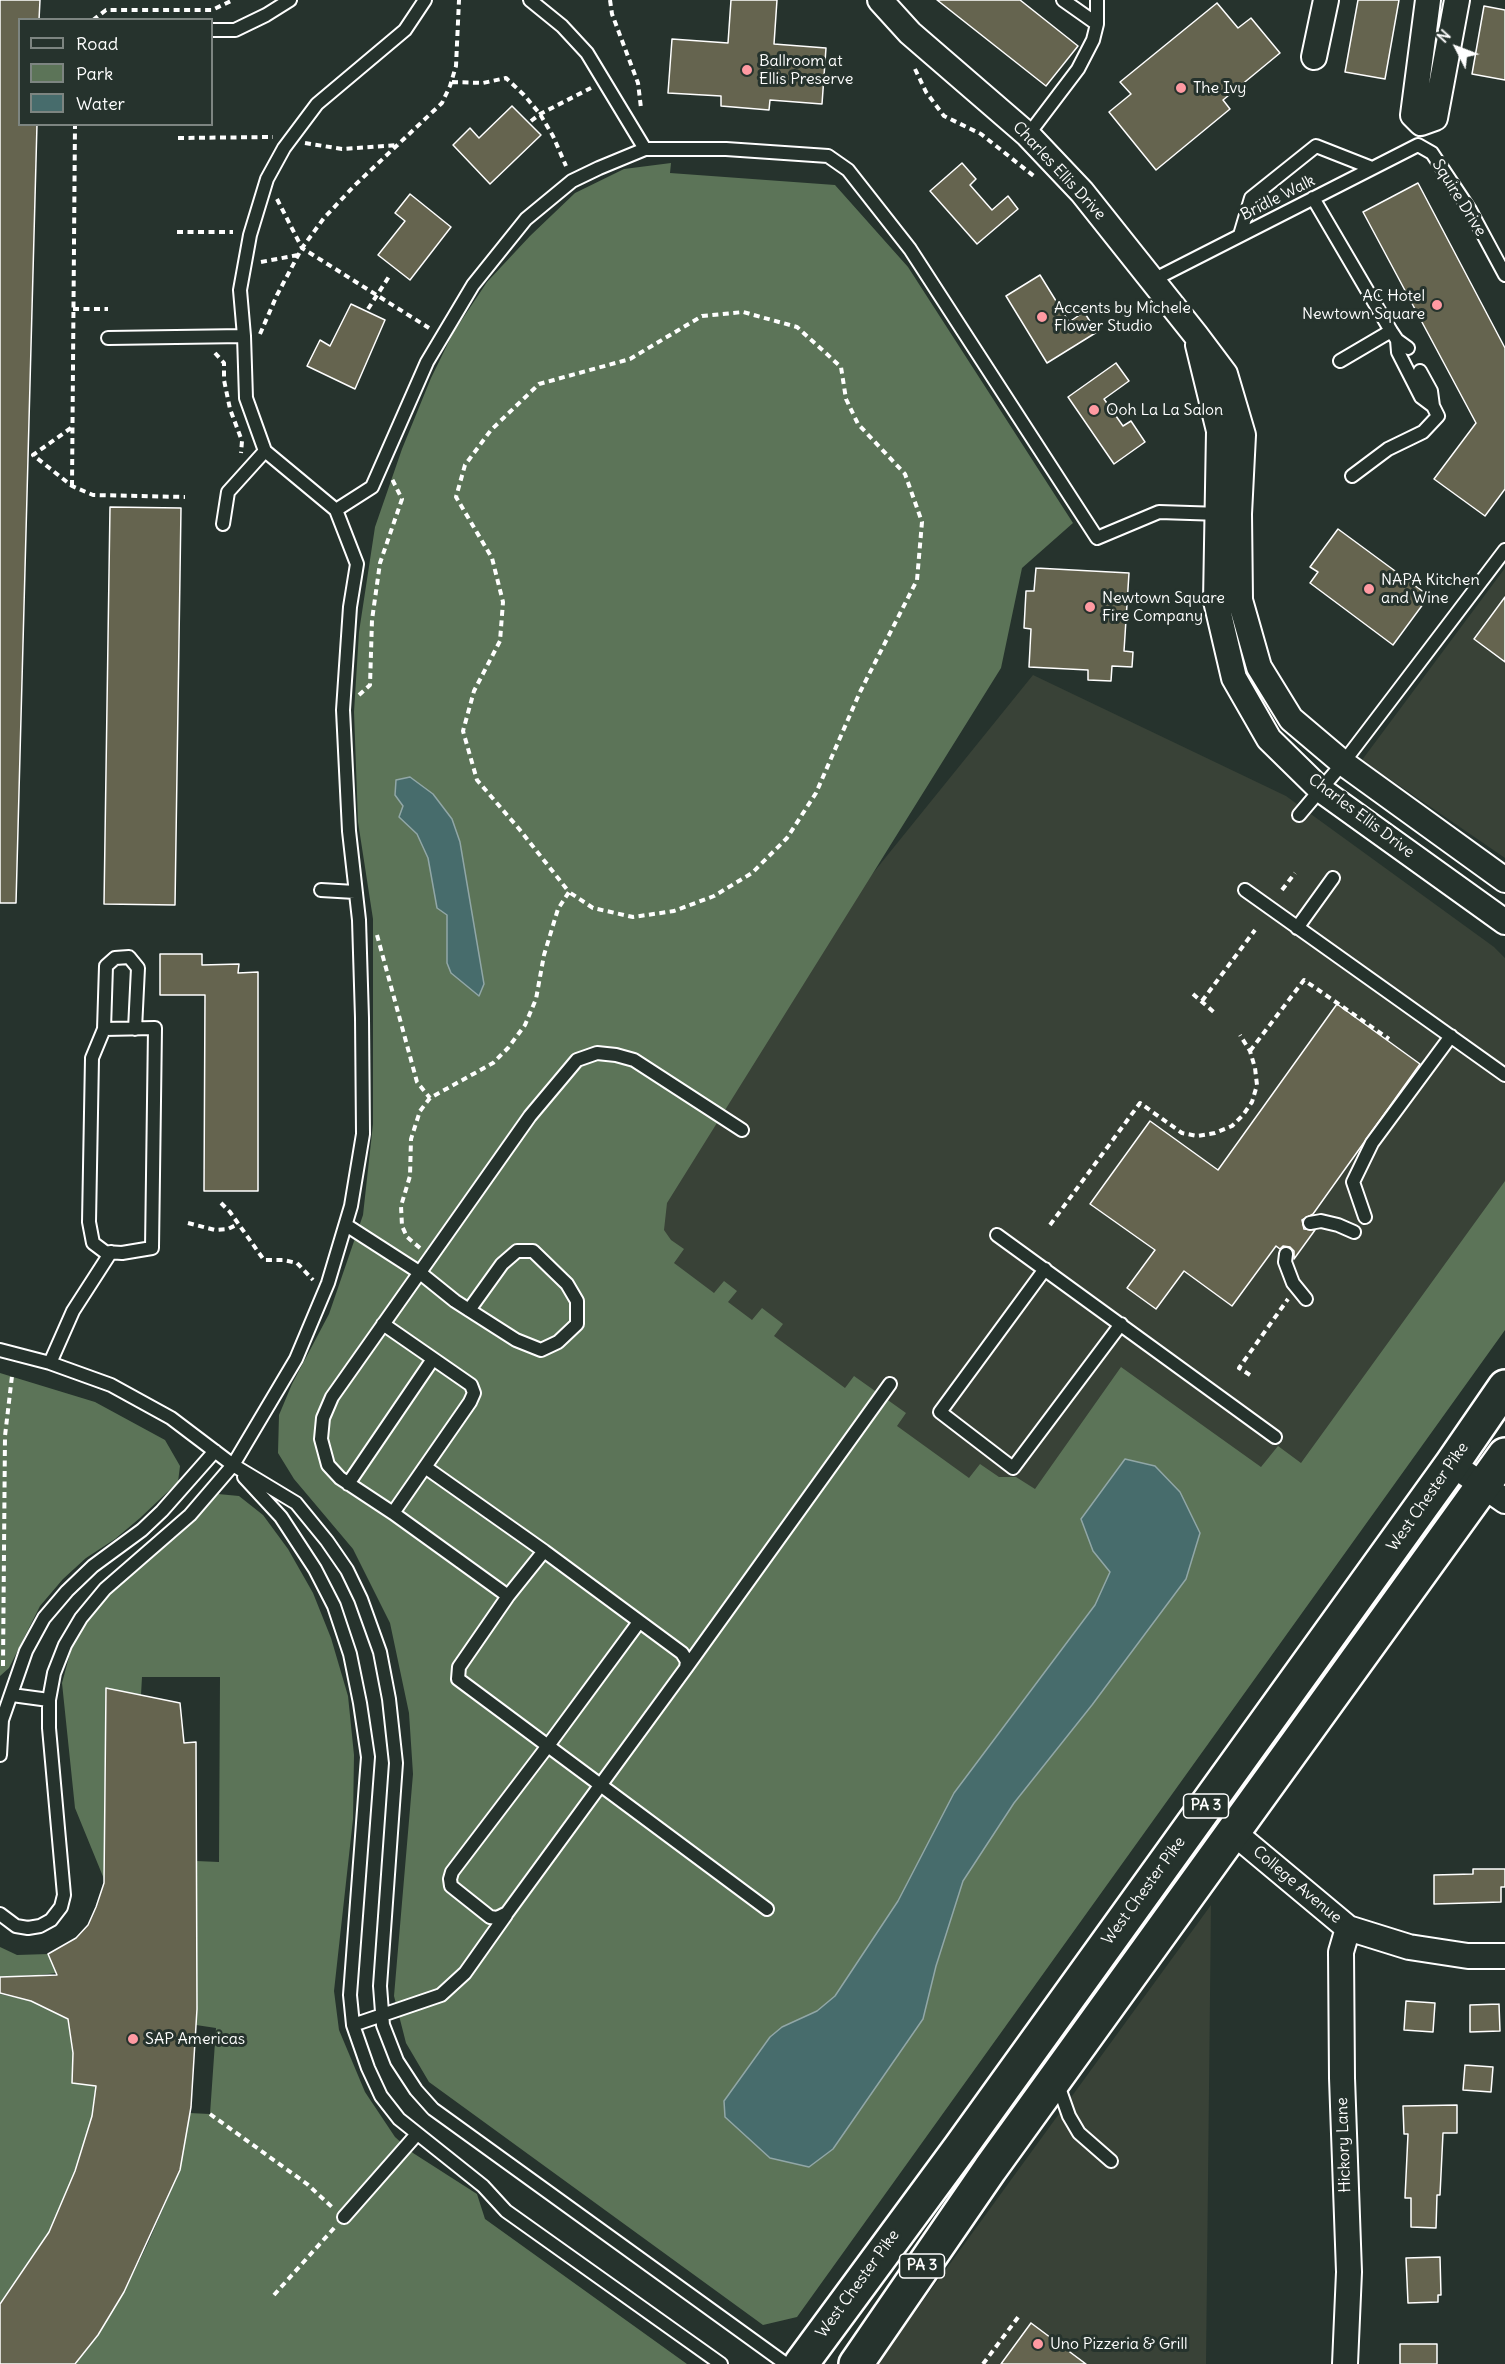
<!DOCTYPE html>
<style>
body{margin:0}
#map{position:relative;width:1505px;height:2364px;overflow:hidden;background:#26332d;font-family:Delius,sans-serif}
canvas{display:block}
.legend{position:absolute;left:18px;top:18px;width:195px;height:108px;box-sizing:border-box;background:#26332d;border:2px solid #7d8581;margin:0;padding:8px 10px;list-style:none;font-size:18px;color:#fff}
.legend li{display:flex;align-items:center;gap:12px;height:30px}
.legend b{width:30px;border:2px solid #7d8581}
.north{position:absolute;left:1427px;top:18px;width:60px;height:60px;-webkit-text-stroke:4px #26332d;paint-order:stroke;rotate:312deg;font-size:16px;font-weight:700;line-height:24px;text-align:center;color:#fff}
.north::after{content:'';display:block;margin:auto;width:21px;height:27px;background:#fff;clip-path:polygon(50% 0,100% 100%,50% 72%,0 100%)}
</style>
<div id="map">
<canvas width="1505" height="2364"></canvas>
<ul class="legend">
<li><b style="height:8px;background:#26332d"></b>Road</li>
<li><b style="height:16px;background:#5c7458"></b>Park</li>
<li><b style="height:16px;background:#476c6c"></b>Water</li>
</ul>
<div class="north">N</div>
</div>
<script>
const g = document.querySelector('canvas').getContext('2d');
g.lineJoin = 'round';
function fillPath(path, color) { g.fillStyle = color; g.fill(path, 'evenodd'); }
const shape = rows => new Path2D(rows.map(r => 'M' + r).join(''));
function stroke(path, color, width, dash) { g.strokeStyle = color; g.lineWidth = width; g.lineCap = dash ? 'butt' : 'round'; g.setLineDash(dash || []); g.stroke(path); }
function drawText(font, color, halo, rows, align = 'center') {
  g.font = font + ' Delius,sans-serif'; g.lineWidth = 6; g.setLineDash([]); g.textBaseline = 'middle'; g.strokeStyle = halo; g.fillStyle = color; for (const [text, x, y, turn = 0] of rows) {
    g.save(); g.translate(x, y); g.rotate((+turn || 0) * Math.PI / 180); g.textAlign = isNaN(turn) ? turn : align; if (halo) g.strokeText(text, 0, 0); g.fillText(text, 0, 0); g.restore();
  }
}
fillPath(shape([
 [1505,568,1505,858,1362,760],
 [1033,675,1286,796,1494,947,1505,958,1505,1195,1277,1508,995,1575,638,1264,684,1107],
 [1211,1905,1206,2364,877,2364]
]), '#394237');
fillPath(shape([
 [671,163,670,173,835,185,908,267,1073,523,1022,568,1001,668,667,1203,664,1230,671,1240,684,1249,674,1263,714,1293,724,1281,737,1291,728,1302,752,1320,762,1308,783,1324,774,1336,845,1388,854,1376,906,1413,897,1426,969,1478,980,1464,999,1477,1016,1477,1035,1489,1121,1367,1261,1467,1278,1446,1301,1463,1505,1181,1505,1330,797,2317,763,2325,429,2082,406,2043,394,1996,413,1774,409,1713,390,1623,353,1549,294,1479,278,1453,279,1415,292,1384,329,1314,363,1215,373,1124,373,919,358,822,354,712,359,632,375,527,402,449,431,378,453,333,487,282,530,236,575,193,624,169],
 [0,1373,95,1402,165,1440,180,1466,178,1482,140,1518,115,1539,86,1558,63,1579,40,1606,9,1668,0,1676],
 [218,1494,239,1496,263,1515,288,1549,313,1593,331,1638,348,1696,354,1755,353,1819,334,1991,339,2030,365,2092,395,2137,413,2153,477,2194,485,2219,687,2364,75,2364,98,2335,124,2292,148,2243,180,2170,189,2113,210,2114,216,2028,196,2025,196,1861,219,1862,220,1677,142,1677,141,1695,106,1688,104,1879,75,1808,62,1683,72,1646,91,1614,115,1587,178,1536],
 [0,1947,17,1955,48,1954,56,1973,39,1975,0,1977],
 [0,1994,31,2001,68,2019,73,2053,96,2086,92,2116,75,2171,49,2232,0,2304]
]), '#5c7458');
const water = shape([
 [410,777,433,794,452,819,460,842,484,984,479,996,451,973,447,963,447,915,437,908,428,858,417,834,399,817,403,806,395,795,396,780,410,777],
 [1125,1459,1155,1466,1180,1492,1200,1533,1186,1579,1092,1705,1014,1803,963,1881,936,1966,923,2019,833,2149,809,2167,770,2158,725,2117,724,2101,770,2037,782,2027,817,2011,835,1996,898,1901,954,1793,1095,1605,1110,1572,1093,1551,1081,1519,1125,1459]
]);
fillPath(water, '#476c6c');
stroke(water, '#91a7a7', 1.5);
const building = shape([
 [0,0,40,0,39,20,20,20,20,124,37,124,16,903,0,903,0,0],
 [731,0,777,0,774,44,826,48,822,104,770,100,769,110,721,106,721,96,668,93,672,39,728,43,731,0],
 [937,0,1020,0,1078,46,1046,86,937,0],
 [1358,0,1399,0,1385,79,1345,72,1358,0],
 [1217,3,1238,28,1251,18,1280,53,1223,100,1230,109,1156,170,1109,112,1131,94,1120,82,1217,3],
 [1484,6,1505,10,1505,80,1472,74,1484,6],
 [512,106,541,135,490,184,453,145,470,128,479,138,512,106],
 [962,163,976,179,970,185,992,210,1008,196,1018,209,977,244,930,191,962,163],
 [1418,183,1505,348,1505,489,1485,516,1434,479,1476,423,1363,212,1418,183],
 [410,194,451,227,410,280,378,255,405,221,395,213,410,194],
 [1040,275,1069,322,1084,312,1097,332,1047,363,1006,296,1040,275],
 [351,304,385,320,355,389,307,366,320,340,330,346,351,304],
 [1116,363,1129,381,1104,399,1123,426,1131,421,1145,442,1114,464,1068,397,1116,363],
 [110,507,181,508,175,905,104,904,110,507],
 [1338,529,1429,596,1393,645,1310,583,1318,572,1310,567,1338,529],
 [1036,568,1129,573,1124,651,1133,652,1132,667,1112,666,1111,681,1088,680,1088,670,1029,667,1031,629,1024,628,1026,591,1034,591,1036,568],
 [1505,597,1505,662,1474,639,1505,597],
 [160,954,202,954,202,965,239,964,238,973,258,972,258,1191,204,1191,205,995,160,995,160,954],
 [1337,1004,1420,1064,1313,1214,1302,1220,1304,1229,1315,1230,1294,1259,1294,1251,1290,1247,1283,1246,1280,1249,1276,1246,1232,1306,1184,1271,1156,1309,1127,1288,1155,1250,1090,1204,1150,1121,1218,1170,1337,1004],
 [106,1688,180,1703,184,1743,196,1742,197,2009,191,2107,180,2170,124,2292,98,2335,75,2364,0,2364,0,2304,49,2232,75,2171,92,2116,96,2086,72,2083,73,2053,68,2019,31,2001,0,1993,0,1977,57,1975,48,1954,76,1938,88,1925,96,1907,104,1883,106,1688],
 [1473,1869,1505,1869,1505,1887,1501,1887,1501,1902,1434,1904,1434,1875,1473,1874,1473,1869],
 [1406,2001,1435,2003,1433,2032,1404,2030,1406,2001],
 [1499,2004,1500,2031,1470,2032,1470,2005,1499,2004],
 [1465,2065,1493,2067,1491,2092,1463,2090,1465,2065],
 [1457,2105,1457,2133,1443,2133,1440,2195,1437,2195,1436,2228,1411,2227,1411,2198,1405,2198,1408,2134,1404,2134,1403,2106,1457,2105],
 [1440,2257,1441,2295,1438,2295,1438,2302,1408,2303,1406,2258,1440,2257],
 [1031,2323,1086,2364,1001,2364,1031,2323],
 [1400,2344,1437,2344,1437,2364,1400,2364,1400,2344]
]);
fillPath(building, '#65644f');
stroke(building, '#fff', 1.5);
const service = shape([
 [530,0,562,26,587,53,645,149],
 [1063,0,1097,24],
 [212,30,235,30,266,15,290,0],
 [1028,135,1078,69,1093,40,1097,24,1097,0],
 [1313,198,1391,331,1397,340,1408,348],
 [1240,235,1251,198,1316,146,1372,168],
 [1153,280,1418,145,1432,153,1470,210,1505,275],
 [108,338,244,336],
 [1340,361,1391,331],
 [1420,371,1431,391,1433,406],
 [1352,476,1388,449,1423,432,1438,416,1433,406,1421,397,1398,352,1397,340],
 [336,510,372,487,427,362,473,285,526,219,572,181,599,168,645,149,726,149,828,156,848,170,910,249,1097,538,1159,512,1221,514],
 [223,524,228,492,265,451],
 [1299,815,1343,763,1505,550],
 [321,890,355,892],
 [1245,890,1505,1075],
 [1297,928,1333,878],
 [155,1028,152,1248,122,1253,105,1252,93,1243,89,1222,92,1058,104,1029,155,1028],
 [104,1029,106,966,115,958,129,957,138,968,135,1029],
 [742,1130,634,1060,616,1055,597,1053,577,1060,530,1116,332,1397,323,1418,321,1439,328,1465,340,1478,393,1513,508,1596,459,1667,458,1679,767,1909],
 [1365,1217,1353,1182,1372,1143,1451,1036],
 [1310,1223,1321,1221,1338,1225,1354,1232],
 [346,1225,419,1272,455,1301,469,1310,516,1340,541,1350,558,1342,577,1324,577,1301,567,1284,533,1251,517,1251,502,1264,469,1310],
 [997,1235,1275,1437],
 [1286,1254,1285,1262,1293,1283,1306,1299],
 [1045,1269,940,1412,1013,1468,1121,1324],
 [383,1324,471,1385,474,1393,470,1402,393,1513],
 [0,1350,50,1363,111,1385,171,1418,233,1465,296,1503,327,1541,347,1570,361,1599,380,1652,389,1699,396,1763,380,1986,383,2025,397,2061,416,2090,433,2109,786,2364],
 [50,1363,73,1311,111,1252],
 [425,1467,544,1551],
 [244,1477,281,1517,315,1569,334,1606,350,1654,360,1703,368,1757,350,1995,353,2025,368,2068,381,2096,399,2119,483,2186,506,2211,721,2364],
 [348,1484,433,1359],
 [508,1596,544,1551,682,1653,687,1661,686,1668,507,1913,497,1918,490,1917,451,1886,450,1879,452,1872,547,1747,639,1622],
 [686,1668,890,1384],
 [12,1695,49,1700],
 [0,1755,2,1720,26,1651,44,1618,67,1591,93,1566,142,1530,162,1511,215,1451],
 [0,1914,16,1926,28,1928,40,1926,51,1920,61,1907,64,1895,49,1728,49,1700,54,1673,65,1645,81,1618,105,1589,190,1515,233,1465,296,1359,328,1283,351,1206,363,1134,362,1018,359,920,349,831,343,710,350,607,357,564,336,510,265,451,246,398,244,336,240,290,250,235,267,179,284,148,317,104,405,30,425,0],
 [353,2025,441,1995,465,1973,506,1915],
 [1057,2082,1069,2116,1079,2133,1111,2161],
 [344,2217,417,2134]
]);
const minor = shape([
 [880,0,910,33,1028,135,1082,192,1195,334,1225,374,1243,435,1239,514,1240,600,1259,667,1291,719,1343,763,1505,880],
 [1428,0,1413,115,1421,123,1435,118,1457,0],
 [1314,57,1326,0],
 [1198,345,1219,431,1216,601,1234,678,1269,739,1321,790,1505,922],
 [1452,1464,1505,1501],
 [1233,1832,1348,1928,1409,1947,1468,1956,1505,1956],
 [1345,2364,1349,2272,1342,2078,1341,1952,1348,1928]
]);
const trunk = shape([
 [801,2364,960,2148,1452,1464,1505,1387],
 [856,2364,990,2169,1505,1455]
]);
stroke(service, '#fff', 16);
stroke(minor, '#fff', 28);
stroke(trunk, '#fff', 38);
stroke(shape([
 [610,0,612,14,638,83,641,108],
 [93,20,106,10,212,10,233,0],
 [915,69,926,92,944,116,981,134,1035,177],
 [452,82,483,83,506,78,524,95,540,114,553,136,566,166],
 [531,121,540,114,591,88],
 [178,138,273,137],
 [305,143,342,149,399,145],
 [277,199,302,248,429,328],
 [177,232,233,232],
 [261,262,298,255],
 [73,309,108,309],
 [368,309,390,275],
 [260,334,277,295,302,248,324,218,355,185,442,103,450,86,456,66,459,0],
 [215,353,224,363,224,380,230,409,242,441,241,453],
 [71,428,33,455,72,486,93,495,185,497],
 [72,486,75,124],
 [359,695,370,685,372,620,380,563,402,499,392,479],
 [1282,890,1295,873],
 [377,935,417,1082,430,1098],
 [1193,994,1216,1014],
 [1202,1001,1255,930],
 [1250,1051,1304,980,1389,1039],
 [221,1203,230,1212,264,1260,283,1260,297,1263,313,1280],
 [188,1223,215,1230,228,1229,238,1224],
 [1050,1225,1140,1103,1182,1133,1197,1136,1215,1133,1232,1126,1243,1115,1252,1102,1257,1085,1255,1068,1250,1051,1240,1035],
 [420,1248,407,1237,402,1226,401,1206,410,1176,411,1139,420,1111,430,1098,493,1063,508,1048,525,1025,536,999,544,955,558,909,569,892,520,830,477,780,463,731,474,691,500,641,503,602,492,558,456,497,465,465,491,430,539,384,630,359,702,316,743,312,797,327,841,367,846,399,858,424,905,474,922,522,917,580,860,692,816,793,787,838,752,873,714,896,674,911,633,917,593,908,569,892],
 [1250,1375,1239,1368,1288,1299],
 [3,1666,5,1436,12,1376],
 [210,2114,307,2184,332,2207],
 [274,2295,335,2227],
 [983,2364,1019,2316]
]), '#fff', 4, [6, 4.5]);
stroke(service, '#26332d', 12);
stroke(minor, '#26332d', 24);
stroke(trunk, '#26332d', 33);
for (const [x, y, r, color] of [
 [747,70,6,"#ff9aa2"],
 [1181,88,6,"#ff9aa2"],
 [1437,305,6,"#ff9aa2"],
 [1042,317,6,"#ff9aa2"],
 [1094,410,6,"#ff9aa2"],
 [1369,589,6,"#ff9aa2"],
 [1090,607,6,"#ff9aa2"],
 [133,2039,6,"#ff9aa2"],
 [1038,2344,6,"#ff9aa2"]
]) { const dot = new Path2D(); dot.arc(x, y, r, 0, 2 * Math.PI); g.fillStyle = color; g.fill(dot); stroke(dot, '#26332d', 2); }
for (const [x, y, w] of [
 [1206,1806,45],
 [922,2266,45]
]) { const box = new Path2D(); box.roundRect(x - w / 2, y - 12, w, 24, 4.5); g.fillStyle = '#26332d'; g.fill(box); stroke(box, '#fff', 1.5); }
drawText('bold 15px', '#fff', null, [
 ["PA 3",1206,1806],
 ["PA 3",922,2266]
]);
drawText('16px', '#fff', '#26332d', [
 ["Ballroom at",759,61],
 ["Ellis Preserve",759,79],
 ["The Ivy",1193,88],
 ["AC Hotel",1425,296,"right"],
 ["Newtown Square",1425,314,"right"],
 ["Accents by Michele",1054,308],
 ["Flower Studio",1054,326],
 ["Ooh La La Salon",1106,410],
 ["NAPA Kitchen",1381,580],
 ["and Wine",1381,598],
 ["Newtown Square",1102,598],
 ["Fire Company",1102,616],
 ["SAP Americas",145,2039],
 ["Uno Pizzeria & Grill",1050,2344]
], 'left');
drawText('16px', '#fff', '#26332d', [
 ["Charles Ellis Drive",1059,171,47],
 ["Bridle Walk",1278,198,-27],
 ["Squire Drive",1459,198,58],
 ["Charles Ellis Drive",1361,816,37],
 ["West Chester Pike",1428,1497,-55],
 ["College Avenue",1297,1885,40],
 ["West Chester Pike",1144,1891,-54],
 ["Hickory Lane",1344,2145,-92],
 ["West Chester Pike",858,2284,-54]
]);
</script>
